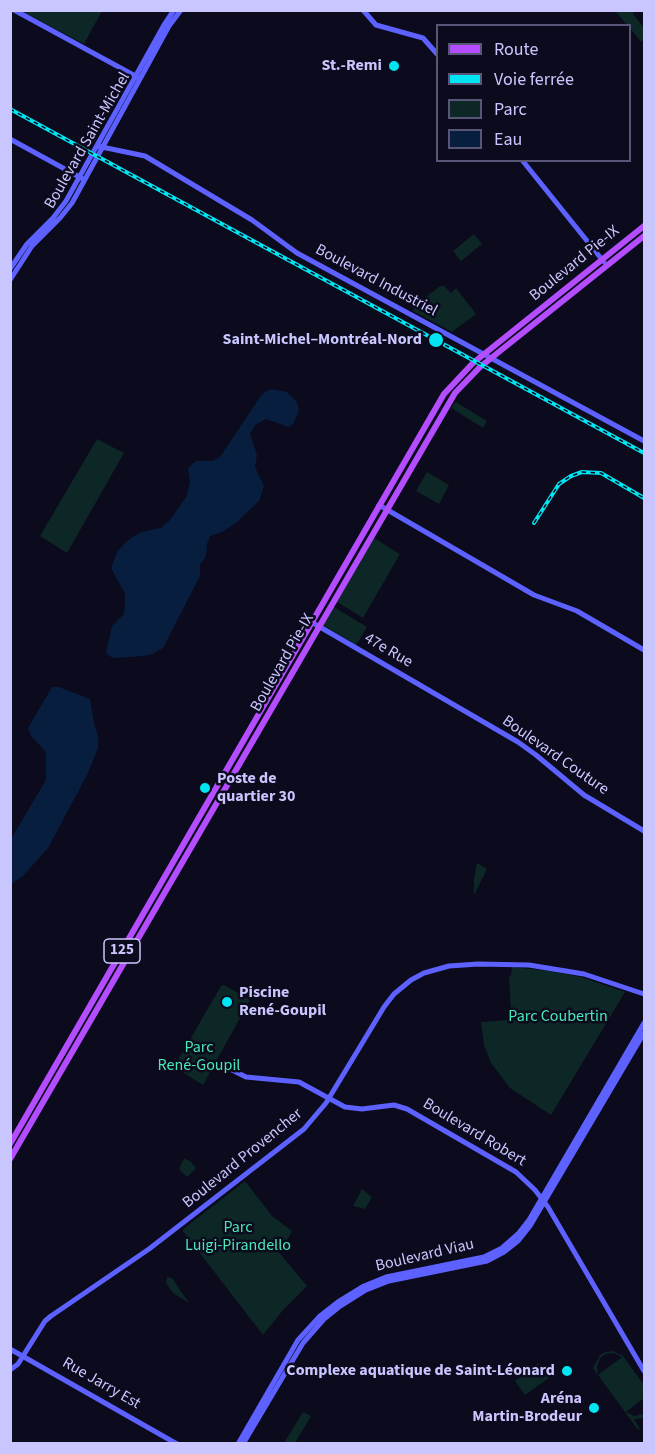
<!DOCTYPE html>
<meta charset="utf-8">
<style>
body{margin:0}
#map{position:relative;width:655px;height:1454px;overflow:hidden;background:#0c0a1d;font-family:"Source Sans 3",sans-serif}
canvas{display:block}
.frame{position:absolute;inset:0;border:12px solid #c9c6ff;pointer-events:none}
.legend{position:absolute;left:436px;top:24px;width:195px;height:138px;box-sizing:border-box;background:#0c0a1d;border:2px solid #585577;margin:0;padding:8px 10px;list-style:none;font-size:18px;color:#c9c6ff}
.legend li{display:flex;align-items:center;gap:12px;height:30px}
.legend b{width:30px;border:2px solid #585577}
</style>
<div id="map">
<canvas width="655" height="1454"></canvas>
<div class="frame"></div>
<ul class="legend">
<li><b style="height:8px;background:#b34dff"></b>Route</li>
<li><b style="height:8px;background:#00e5f1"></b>Voie ferrée</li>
<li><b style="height:16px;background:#0c2725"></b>Parc</li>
<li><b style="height:16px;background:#071e3f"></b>Eau</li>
</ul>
</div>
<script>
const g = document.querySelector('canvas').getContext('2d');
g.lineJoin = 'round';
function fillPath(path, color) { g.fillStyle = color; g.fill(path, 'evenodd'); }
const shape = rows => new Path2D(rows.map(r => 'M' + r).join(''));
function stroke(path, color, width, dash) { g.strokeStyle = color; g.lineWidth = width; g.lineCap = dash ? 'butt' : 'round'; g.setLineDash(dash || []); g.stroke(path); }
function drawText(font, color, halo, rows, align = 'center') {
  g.font = font + ' "Source Sans 3",sans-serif'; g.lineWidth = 5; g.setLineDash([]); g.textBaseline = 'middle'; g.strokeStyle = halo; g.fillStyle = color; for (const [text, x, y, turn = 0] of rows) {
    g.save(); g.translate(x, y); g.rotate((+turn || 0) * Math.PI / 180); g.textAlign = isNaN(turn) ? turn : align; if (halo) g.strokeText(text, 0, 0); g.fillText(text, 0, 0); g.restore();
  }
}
fillPath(shape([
 [21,11,102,11,84,44],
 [615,11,634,11,633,14,644,28,644,39,641,42,630,28,630,26,627,25],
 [474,234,482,244,461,261,453,251],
 [440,286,444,286,451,293,456,288,476,314,452,332,413,311,415,306],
 [456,402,487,421,483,428,453,409,452,407],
 [97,439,124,453,67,553,40,536],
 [427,472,449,485,439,504,416,491],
 [374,538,400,554,363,618,337,602],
 [334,607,367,627,356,645,323,625],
 [477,863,487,869,474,895,474,879],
 [512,967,549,971,581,977,625,992,551,1115,510,1088,491,1063,484,1045,481,1022,508,1020,508,1017,511,1016,509,976,511,975],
 [224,985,250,1000,203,1085,174,1067,221,986],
 [184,1158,191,1162,196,1168,187,1177,179,1169],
 [245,1181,272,1216,292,1231,286,1242,277,1250,307,1286,283,1310,263,1335,182,1230],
 [362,1189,372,1197,365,1209,353,1206],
 [167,1277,172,1278,189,1303,173,1293,166,1283],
 [613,1351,623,1356,644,1385,644,1398,626,1412,634,1416,644,1414,644,1418,634,1419,640,1429,638,1430,593,1368,600,1355,605,1352],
 [614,1353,622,1357,598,1375,597,1366,600,1358,606,1354],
 [538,1363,549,1378,525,1395,515,1381],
 [303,1412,311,1416,295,1443,284,1443]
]), '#0c2725');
fillPath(shape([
 [271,389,287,392,297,402,299,410,293,424,289,427,266,419,255,425,250,434,257,455,255,467,264,486,259,501,236,523,222,532,210,536,207,544,206,556,200,565,200,576,163,648,152,654,144,656,115,658,109,656,106,652,112,626,124,614,125,605,125,594,111,568,117,552,128,540,141,532,161,528,170,520,186,497,190,483,188,468,196,461,213,461,220,457,262,394],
 [52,687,59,687,90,699,94,723,98,736,98,748,87,775,48,848,23,876,11,884,11,839,46,780,46,752,31,736,28,728]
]), '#071e3f');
stroke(shape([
 [14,10,139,78],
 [363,10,376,25,423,38,438,55],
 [10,139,83,179],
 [97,146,145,156,252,220,297,253,644,441],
 [522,160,604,262],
 [10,269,27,244,53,218,66,201,164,25,174,10],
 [10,280,32,246,60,218,72,203,169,26,181,10],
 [379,505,534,595,577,611,644,650],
 [313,623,518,742,536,755,584,795,644,831],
 [230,1069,246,1077,299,1082,345,1107,362,1109,394,1105,407,1109,516,1172,535,1190,548,1207,644,1371],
 [10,1349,177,1444],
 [10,1370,18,1364,45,1321,51,1316,149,1249,304,1129,326,1103,384,1007,394,994,411,980,424,973,449,966,478,964,529,965,584,974,644,994],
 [238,1444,298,1340,320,1316,338,1302,364,1286,386,1277,484,1257,502,1248,518,1234,529,1220,644,1023],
 [243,1444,303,1343,324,1319,339,1307,366,1290,389,1281,487,1261,504,1252,518,1241,530,1226,644,1033]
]), '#5d61ff', 5);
stroke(shape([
 [10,1144,444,394,473,363,644,226],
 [10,1159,455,393,480,367,644,236]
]), '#b34dff', 6);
const rail = shape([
 [10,109,644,453],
 [534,523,559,484,571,476,582,472,601,473,644,498]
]);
stroke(rail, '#00e5f1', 4);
stroke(rail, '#0c0a1d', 1.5, [4.5]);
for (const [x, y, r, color] of [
 [394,66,6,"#00e5f1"],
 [436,340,8,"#00e5f1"],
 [205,788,6,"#00e5f1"],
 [227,1002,6,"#00e5f1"],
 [567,1371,6,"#00e5f1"],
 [594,1408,6,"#00e5f1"]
]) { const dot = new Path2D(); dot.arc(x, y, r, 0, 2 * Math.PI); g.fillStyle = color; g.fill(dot); stroke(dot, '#0c0a1d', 2); }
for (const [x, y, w] of [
 [122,951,36]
]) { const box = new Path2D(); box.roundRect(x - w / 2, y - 12, w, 24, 4.5); g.fillStyle = '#0c0a1d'; g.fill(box); stroke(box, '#c9c6ff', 1.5); }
drawText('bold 15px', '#c9c6ff', null, [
 ["125",122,951]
]);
drawText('bold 16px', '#c9c6ff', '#0c0a1d', [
 ["St.-Remi",382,66],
 ["Saint-Michel–Montréal-Nord",422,340],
 ["Poste de",217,779,"left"],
 ["quartier 30",217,797,"left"],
 ["Piscine",239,993,"left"],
 ["René-Goupil",239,1011,"left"],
 ["Complexe aquatique de Saint-Léonard",555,1371],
 ["Aréna",582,1399],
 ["Martin-Brodeur",582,1417]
], 'right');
drawText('16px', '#c9c6ff', '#0c0a1d', [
 ["Boulevard Saint-Michel",88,141,-60],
 ["Boulevard Pie-IX",575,264,-39],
 ["Boulevard Industriel",376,281,28],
 ["47e Rue",388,651,30],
 ["Boulevard Pie-IX",283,663,-60],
 ["Boulevard Couture",555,756,35],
 ["Boulevard Robert",474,1133,31],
 ["Boulevard Provencher",243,1159,-39],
 ["Boulevard Viau",425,1256,-13],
 ["Rue Jarry Est",101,1384,30]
]);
drawText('16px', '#49e8b8', '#0c0a1d', [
 ["Parc Coubertin",558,1017],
 ["Parc",199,1048],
 ["René-Goupil",199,1066],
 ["Parc",238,1228],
 ["Luigi-Pirandello",238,1246]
]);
</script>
